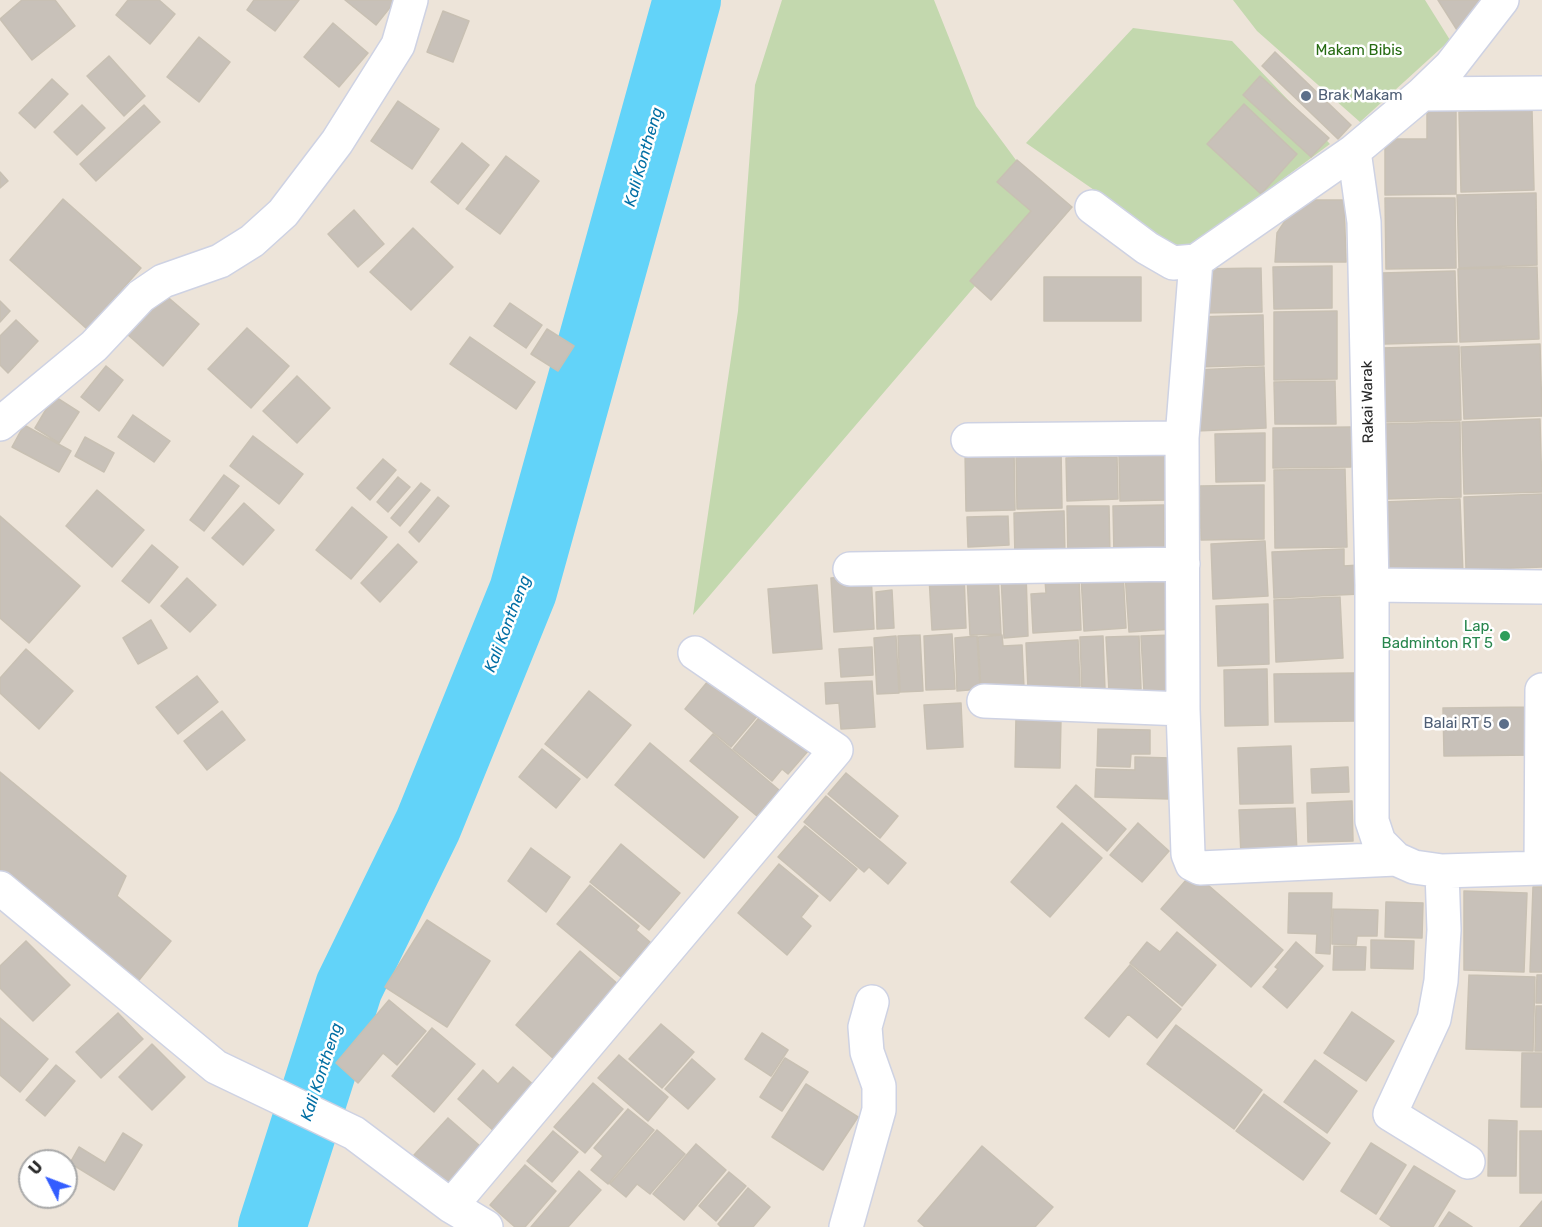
<!DOCTYPE html>
<style>
body{margin:0}
#map{position:relative;width:1542px;height:1227px;overflow:hidden;background:#ede4d9;font-family:Rubik,sans-serif}
canvas{display:block}
.north{position:absolute;left:18px;top:1149px;width:60px;height:60px;box-sizing:border-box;background:#fff;border:2px solid #a9a9a9;border-radius:50%;rotate:312deg;font-size:16px;font-weight:700;line-height:24px;text-align:center;color:#292929}
.north::after{content:'';display:block;margin:auto;width:21px;height:27px;background:#335dff;clip-path:polygon(50% 0,100% 100%,50% 72%,0 100%)}
</style>
<div id="map">
<canvas width="1542" height="1227"></canvas>
<div class="north">U</div>
</div>
<script>
const g = document.querySelector('canvas').getContext('2d');
g.lineJoin = 'round';
function fillPath(path, color) { g.fillStyle = color; g.fill(path, 'evenodd'); }
const shape = rows => new Path2D(rows.map(r => 'M' + r).join(''));
function stroke(path, color, width, dash) { g.strokeStyle = color; g.lineWidth = width; g.lineCap = dash ? 'butt' : 'round'; g.setLineDash(dash || []); g.stroke(path); }
function drawText(font, color, halo, rows, align = 'center') {
  g.font = font + ' Rubik,sans-serif'; g.lineWidth = 5; g.setLineDash([]); g.textBaseline = 'middle'; g.strokeStyle = halo; g.fillStyle = color; for (const [text, x, y, turn = 0] of rows) {
    g.save(); g.translate(x, y); g.rotate((+turn || 0) * Math.PI / 180); g.textAlign = isNaN(turn) ? turn : align; if (halo) g.strokeText(text, 0, 0); g.fillText(text, 0, 0); g.restore();
  }
}
fillPath(shape([
 [782,0,934,0,976,106,1047,202,693,615,738,311,755,85],
 [1233,0,1425,0,1450,40,1360,122,1257,31],
 [1133,28,1232,41,1330,144,1184,252,1026,143]
]), '#c3d8ae');
stroke(shape([
 [272,1227,349,987,428,825,523,591,687,0]
]), '#62d3f9', 68);
const building = shape([
 [22,0,55,0,75,26,32,60,0,19,22,0],
 [128,0,159,0,175,14,150,44,116,15,128,0],
 [254,0,299,0,275,31,247,10,254,0],
 [345,0,396,0,376,25,345,0],
 [1438,0,1483,0,1457,30,1438,0],
 [443,11,469,21,453,62,427,52,443,11],
 [333,23,368,53,339,87,304,57,333,23],
 [199,37,230,62,199,102,167,77,199,37],
 [1275,52,1351,125,1338,139,1262,66,1275,52],
 [109,56,145,96,124,116,87,76,109,56],
 [1260,76,1329,138,1311,157,1243,95,1260,76],
 [52,79,68,94,35,128,19,113,52,79],
 [398,101,439,129,412,169,371,141,398,101],
 [1244,104,1297,154,1261,194,1207,144,1244,104],
 [82,105,105,128,77,155,54,132,82,105],
 [144,105,160,122,96,181,80,164,144,105],
 [1427,110,1456,110,1456,194,1385,195,1385,139,1427,139,1427,110],
 [1532,110,1534,190,1461,192,1459,112,1532,110],
 [462,143,489,165,458,204,431,182,462,143],
 [506,156,539,181,500,234,466,209,506,156],
 [1017,160,1072,207,991,300,970,281,1031,211,997,182,1017,160],
 [0,172,8,181,0,188,0,172],
 [1536,193,1537,265,1459,268,1457,195,1536,193],
 [1385,198,1455,198,1456,268,1386,269,1385,198],
 [63,199,141,268,87,329,10,260,63,199],
 [1299,200,1344,200,1346,262,1275,262,1277,233,1299,200],
 [354,210,384,244,358,267,328,234,354,210],
 [413,228,453,267,411,310,370,272,413,228],
 [1332,266,1332,308,1274,309,1273,267,1332,266],
 [1537,267,1539,339,1460,342,1458,269,1537,267],
 [1261,268,1262,312,1201,313,1200,269,1261,268],
 [1455,271,1457,342,1384,344,1382,273,1455,271],
 [1044,277,1141,277,1141,321,1044,321,1044,277],
 [163,293,199,324,163,366,127,334,163,293],
 [0,301,10,311,0,322,0,301],
 [510,303,542,325,526,348,494,326,510,303],
 [1337,311,1337,379,1274,380,1274,312,1337,311],
 [1263,315,1264,365,1197,367,1197,317,1263,315],
 [16,320,38,341,8,373,0,365,0,336,16,320],
 [247,328,289,366,251,408,208,369,247,328],
 [547,329,574,346,558,371,531,354,547,329],
 [470,337,535,382,516,409,450,364,470,337],
 [1540,344,1542,416,1464,419,1461,347,1540,344],
 [1459,346,1461,420,1383,422,1381,348,1459,346],
 [106,366,123,380,99,411,81,397,106,366],
 [1264,367,1266,428,1196,431,1194,370,1264,367],
 [297,376,330,408,297,443,263,411,297,376],
 [1335,381,1336,424,1275,424,1274,382,1335,381],
 [54,396,79,412,59,443,35,428,54,396],
 [133,415,170,441,154,462,118,437,133,415],
 [1540,419,1542,492,1464,494,1462,422,1540,419],
 [1460,422,1461,497,1384,499,1383,424,1460,422],
 [24,425,71,451,59,472,12,447,24,425],
 [1351,427,1351,467,1273,468,1273,428,1351,427],
 [1265,433,1265,481,1216,482,1215,434,1265,433],
 [253,436,303,474,279,504,230,466,253,436],
 [85,437,114,453,104,472,75,456,85,437],
 [1061,449,1062,508,1017,509,1016,450,1061,449],
 [1014,450,1015,510,966,511,965,451,1014,450],
 [1166,453,1166,500,1120,501,1119,454,1166,453],
 [1117,457,1118,499,1067,501,1066,458,1117,457],
 [383,459,396,470,370,500,357,488,383,459],
 [1345,469,1347,547,1275,548,1274,470,1345,469],
 [224,475,239,486,204,531,190,520,224,475],
 [398,477,410,487,388,512,377,502,398,477],
 [421,483,430,490,400,526,391,518,421,483],
 [1264,485,1264,539,1201,540,1200,486,1264,485],
 [97,490,144,530,112,567,66,526,97,490],
 [1542,494,1542,567,1466,570,1464,497,1542,494],
 [438,497,449,506,419,542,409,532,438,497],
 [1460,499,1463,574,1386,577,1384,502,1460,499],
 [244,503,274,530,243,565,212,538,244,503],
 [1164,505,1164,554,1114,556,1113,506,1164,505],
 [1067,506,1109,506,1110,557,1068,558,1067,506],
 [352,507,387,537,351,579,316,550,352,507],
 [1064,511,1065,557,1015,558,1014,513,1064,511],
 [0,516,80,586,29,643,0,618,0,516],
 [1008,516,1009,545,968,547,967,517,1008,516],
 [1265,541,1268,596,1213,599,1211,544,1265,541],
 [398,544,417,562,380,602,361,583,398,544],
 [152,545,178,567,149,603,122,581,152,545],
 [1344,549,1344,566,1359,565,1360,594,1274,598,1272,552,1344,549],
 [1170,570,1173,629,1129,632,1125,573,1170,570],
 [1123,572,1126,628,1084,631,1081,575,1123,572],
 [998,573,1001,634,970,635,967,575,998,573],
 [1026,573,1028,636,1004,638,1001,575,1026,573],
 [964,574,966,628,932,630,929,576,964,574],
 [871,575,874,629,834,632,831,578,871,575],
 [187,578,216,605,190,632,161,606,187,578],
 [1079,578,1081,630,1033,633,1031,594,1046,593,1045,580,1079,578],
 [817,585,822,649,773,653,768,589,817,585],
 [892,590,894,628,877,629,876,592,892,590],
 [1340,597,1343,658,1276,662,1274,600,1340,597],
 [1268,604,1269,664,1218,666,1216,606,1268,604],
 [151,620,167,648,138,664,123,638,151,620],
 [952,634,955,689,926,690,924,636,952,634],
 [920,635,923,691,900,692,898,636,920,635],
 [1002,635,1003,646,1022,645,1024,688,981,691,978,637,1002,635],
 [1174,635,1177,690,1144,692,1141,636,1174,635],
 [896,636,899,693,877,694,874,638,896,636],
 [977,636,980,689,957,691,955,638,977,636],
 [1103,636,1105,690,1082,691,1080,637,1103,636],
 [1139,636,1141,689,1109,691,1106,637,1139,636],
 [1078,640,1080,686,1028,689,1026,643,1078,640],
 [872,647,873,675,841,677,839,649,872,647],
 [26,649,73,691,39,729,0,693,0,678,26,649],
 [1267,669,1268,725,1225,726,1224,670,1267,669],
 [1355,673,1355,721,1275,722,1274,674,1355,673],
 [713,675,759,714,731,747,685,709,713,675],
 [197,676,218,702,178,734,156,707,197,676],
 [872,681,875,727,841,729,839,703,826,704,825,683,872,681],
 [589,691,631,725,587,778,545,744,589,691],
 [961,703,963,747,927,749,924,705,961,703],
 [1533,707,1534,755,1444,756,1443,708,1533,707],
 [222,711,245,740,207,770,184,741,222,711],
 [763,713,808,751,788,774,782,769,772,781,733,749,763,713],
 [1016,717,1061,718,1060,768,1015,767,1016,717],
 [1098,729,1150,730,1150,754,1131,754,1130,767,1097,766,1098,729],
 [713,734,779,790,757,816,690,761,713,734],
 [650,743,738,817,704,858,615,785,650,743],
 [1291,746,1293,803,1240,804,1238,748,1291,746],
 [542,749,580,779,556,808,519,777,542,749],
 [1135,757,1171,758,1170,799,1095,797,1096,769,1135,770,1135,757],
 [1348,767,1349,792,1312,793,1311,769,1348,767],
 [0,772,126,876,117,896,171,941,135,985,0,874,0,772],
 [846,773,898,816,880,838,828,794,846,773],
 [1076,785,1126,829,1107,851,1057,807,1076,785],
 [826,796,906,863,888,884,869,867,864,872,804,822,826,796],
 [1352,801,1353,841,1308,842,1307,803,1352,801],
 [1295,808,1297,853,1241,855,1239,810,1295,808],
 [1062,823,1102,858,1050,917,1011,882,1062,823],
 [1138,823,1169,851,1142,882,1110,855,1138,823],
 [805,826,857,869,830,901,778,857,805,826],
 [621,844,680,893,649,930,590,882,621,844],
 [531,848,570,877,546,912,508,881,531,848],
 [779,864,818,896,801,917,811,926,787,955,738,913,779,864],
 [1193,872,1283,950,1251,987,1161,909,1193,872],
 [590,885,639,926,636,930,650,942,621,977,557,924,590,885],
 [1533,887,1542,887,1542,972,1530,972,1533,887],
 [1464,891,1527,893,1524,972,1464,970,1464,891],
 [1289,893,1332,893,1330,954,1316,953,1317,934,1288,933,1289,893],
 [1386,902,1423,903,1422,938,1385,937,1386,902],
 [1333,909,1378,910,1377,936,1357,936,1356,945,1332,944,1333,909],
 [427,920,490,961,447,1027,385,987,427,920],
 [1177,932,1216,965,1182,1006,1130,963,1147,942,1160,952,1177,932],
 [1371,940,1414,941,1413,969,1371,968,1371,940],
 [26,941,70,985,33,1021,0,988,0,966,26,941],
 [1296,942,1323,966,1287,1008,1263,987,1278,969,1275,967,1296,942],
 [1334,946,1366,947,1365,970,1333,970,1334,946],
 [580,951,619,985,555,1060,516,1025,580,951],
 [1130,965,1181,1009,1157,1038,1128,1014,1109,1037,1085,1018,1130,965],
 [1469,975,1535,977,1533,1051,1466,1049,1469,975],
 [1537,975,1542,975,1542,1003,1536,1003,1537,975],
 [389,1000,426,1031,397,1065,383,1053,358,1083,336,1063,389,1000],
 [1536,1006,1542,1006,1542,1051,1535,1051,1536,1006],
 [1352,1012,1394,1041,1366,1081,1324,1053,1352,1012],
 [118,1013,143,1039,101,1078,76,1052,118,1013],
 [0,1018,48,1059,20,1092,0,1075,0,1018],
 [661,1024,694,1052,662,1088,629,1059,661,1024],
 [1176,1025,1262,1090,1234,1129,1147,1064,1176,1025],
 [432,1028,475,1064,434,1112,392,1076,432,1028],
 [762,1033,788,1050,771,1076,745,1059,762,1033],
 [152,1044,185,1077,152,1110,119,1077,152,1044],
 [1522,1053,1542,1053,1542,1107,1521,1107,1522,1053],
 [619,1055,668,1097,648,1121,598,1078,619,1055],
 [785,1058,808,1072,782,1111,760,1097,785,1058],
 [692,1059,715,1079,688,1109,665,1089,692,1059],
 [1315,1060,1357,1091,1327,1133,1284,1102,1315,1060],
 [56,1065,75,1081,45,1116,26,1100,56,1065],
 [513,1067,535,1086,495,1132,458,1099,483,1070,498,1084,513,1067],
 [593,1083,623,1109,585,1153,554,1127,593,1083],
 [806,1084,858,1117,823,1170,772,1137,806,1084],
 [1264,1094,1330,1143,1303,1180,1236,1131,1264,1094],
 [628,1109,654,1130,608,1184,591,1170,603,1156,594,1148,628,1109],
 [448,1118,480,1146,447,1184,414,1155,448,1118],
 [1489,1120,1517,1121,1516,1176,1488,1176,1489,1120],
 [657,1130,685,1154,650,1194,637,1184,626,1197,610,1184,657,1130],
 [553,1131,578,1152,552,1182,527,1161,553,1131],
 [1520,1131,1542,1131,1542,1193,1520,1193,1520,1131],
 [123,1133,142,1145,114,1190,70,1163,79,1147,105,1163,123,1133],
 [1371,1143,1406,1165,1376,1214,1341,1191,1371,1143],
 [696,1144,726,1170,684,1220,653,1194,696,1144],
 [982,1146,1053,1207,1035,1227,925,1227,918,1221,982,1146],
 [525,1165,556,1191,525,1227,515,1227,490,1205,525,1165],
 [1414,1166,1455,1191,1433,1227,1392,1227,1380,1219,1414,1166],
 [579,1171,601,1190,568,1227,531,1227,579,1171],
 [729,1172,746,1186,716,1221,699,1206,729,1172],
 [748,1188,770,1207,753,1227,721,1227,718,1224,748,1188],
 [1542,1201,1542,1227,1520,1227,1542,1201],
 [1449,1212,1472,1227,1439,1227,1449,1212]
]);
fillPath(building, '#c8c1b9');
stroke(building, '#c8c0b3', 1.5);
const minor = shape([
 [1422,94,1542,93],
 [1354,151,1196,261,1182,438,1183,709,1188,854,1192,864,1200,868,1396,859,1414,867,1442,871,1542,868],
 [1092,207,1147,248,1173,263,1196,261],
 [0,424,94,346,141,296,163,281,220,261,252,241,283,213,337,142,398,45,411,0],
 [968,440,1182,438],
 [850,569,1183,564],
 [1372,585,1542,587],
 [984,701,1183,709],
 [1396,859,1379,842,1372,821,1372,585,1364,222,1354,151,1422,94,1450,67,1502,0],
 [1541,868,1542,690],
 [1442,871,1444,930,1441,981,1434,1019,1390,1114,1468,1162],
 [0,888,216,1067,354,1133,451,1206,486,1227],
 [451,1206,836,750,695,653],
 [846,1227,879,1110,879,1086,867,1052,865,1027,872,1002]
]);
stroke(minor, '#ced2e3', 36);
stroke(minor, '#fff', 33);
for (const [x, y, r, color] of [
 [1306,96,6,"#5c6f8a"],
 [1505,636,6,"#2e9e5b"],
 [1504,724,6,"#5c6f8a"]
]) { const dot = new Path2D(); dot.arc(x, y, r, 0, 2 * Math.PI); g.fillStyle = color; g.fill(dot); stroke(dot, '#fff', 2); }
drawText('15px', '#276b13', '#fff', [
 ["Makam Bibis",1359,51]
]);
drawText('15px', '#4e5e75', '#fff', [
 ["Brak Makam",1318,96],
 ["Balai RT 5",1492,724,"right"]
], 'left');
drawText('15px', '#292929', '#fff', [
 ["Rakai Warak",1368,402,-91]
]);
drawText('15px', '#27864d', '#fff', [
 ["Lap.",1493,627],
 ["Badminton RT 5",1493,644]
], 'right');
drawText('italic 16px', '#026fa4', '#fff', [
 ["Kali Kontheng",644,157,-74],
 ["Kali Kontheng",508,624,-69],
 ["Kali Kontheng",322,1072,-72]
]);
</script>
